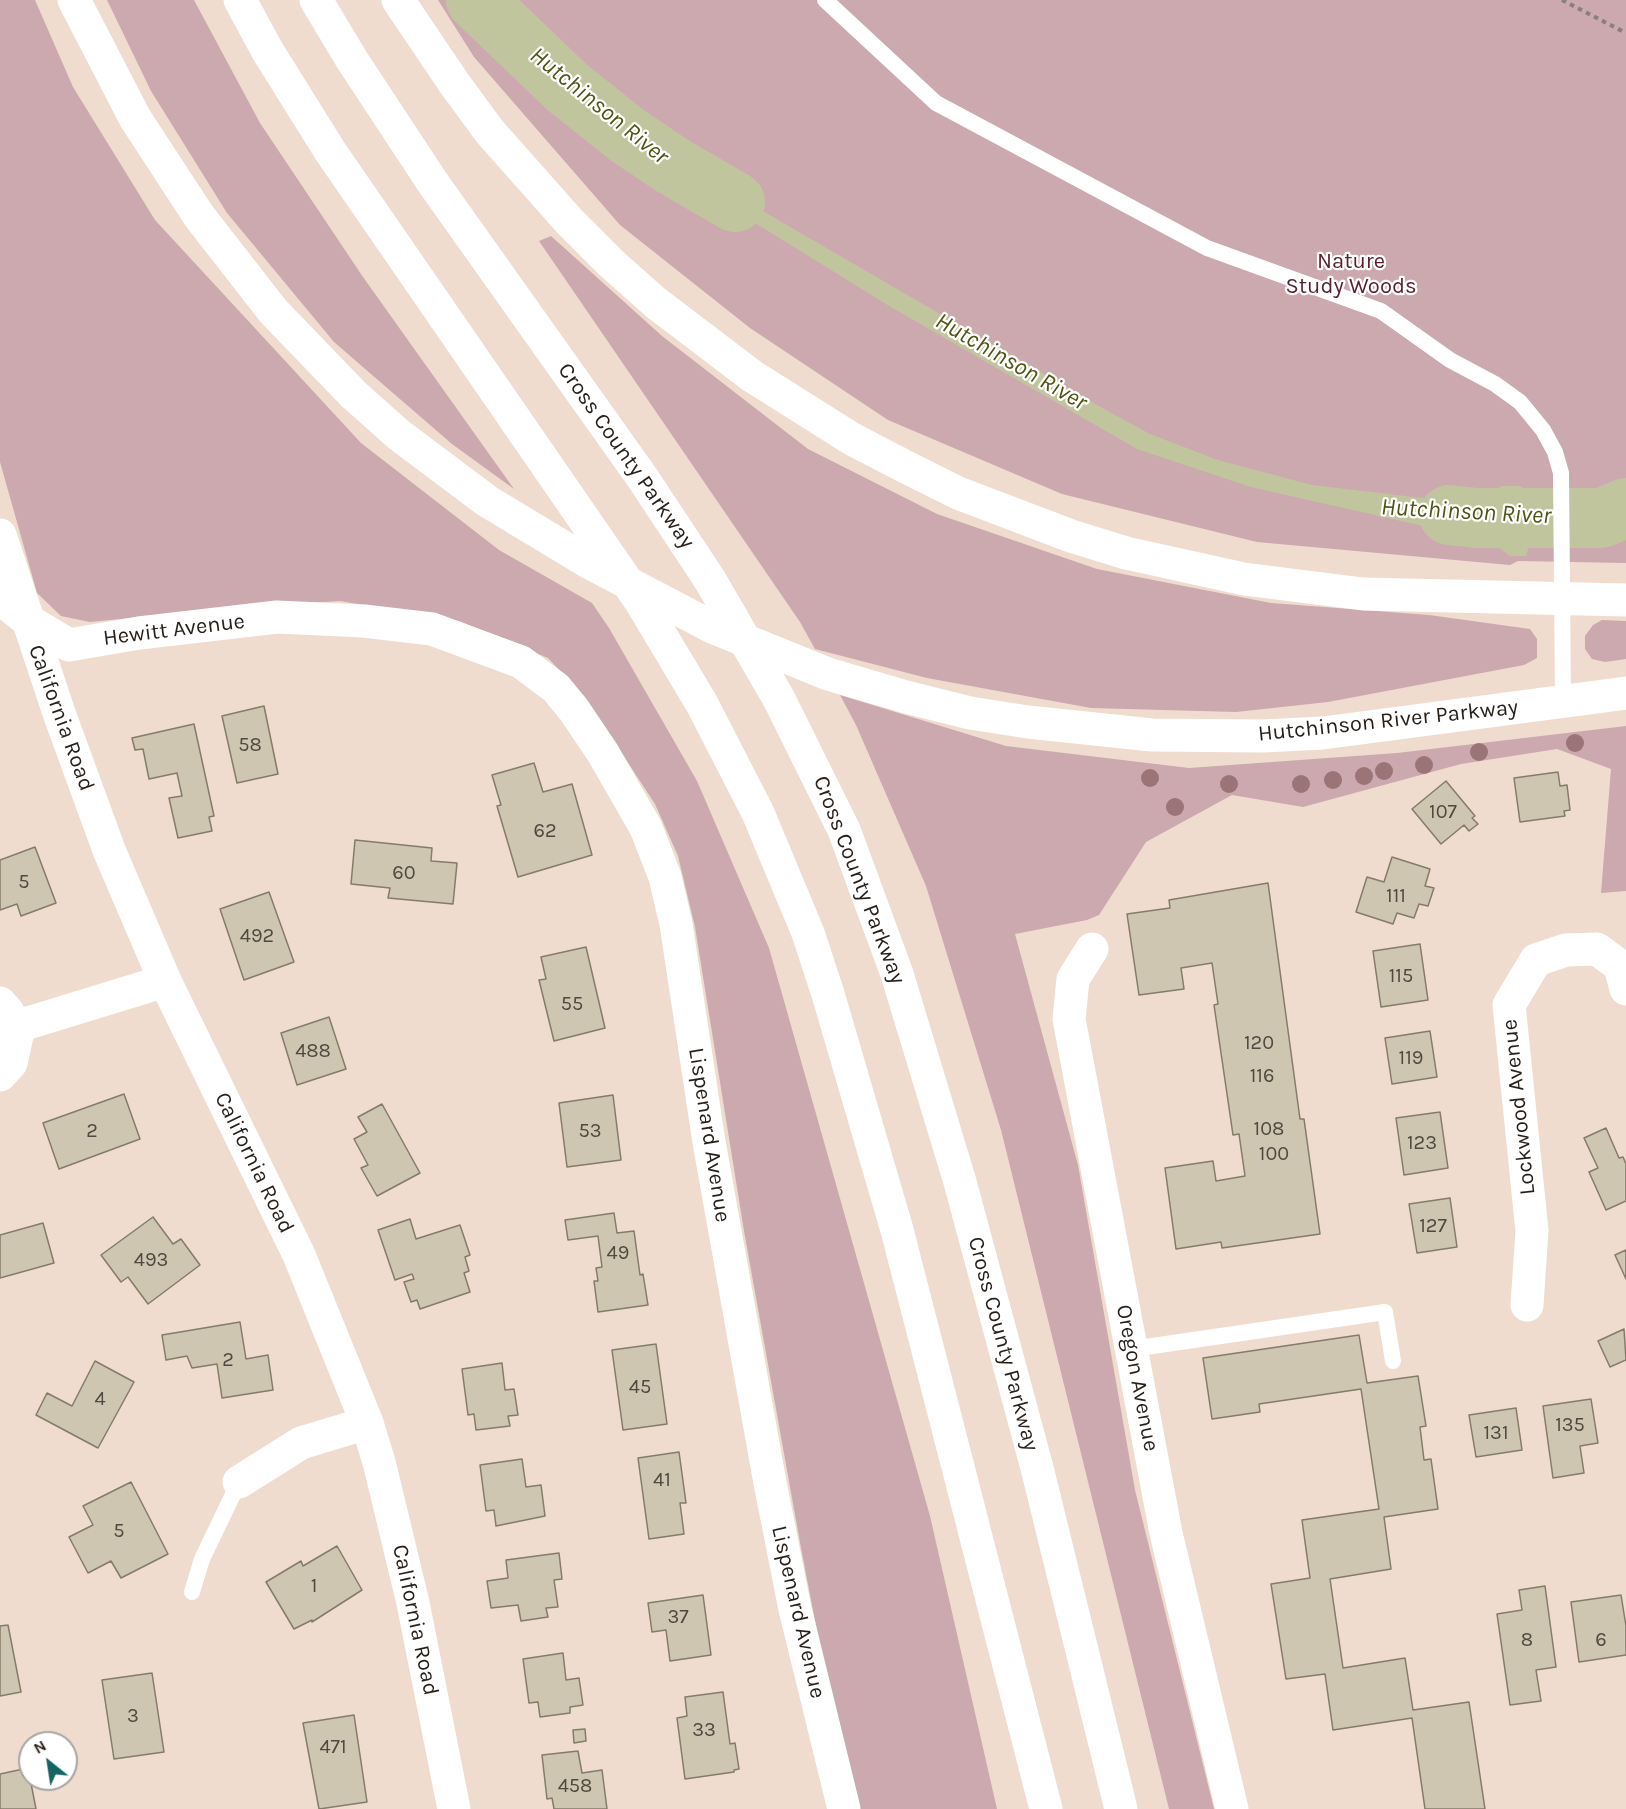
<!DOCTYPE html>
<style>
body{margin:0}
#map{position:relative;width:1626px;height:1809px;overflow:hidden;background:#efdcce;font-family:Karla,sans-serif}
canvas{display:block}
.north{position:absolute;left:18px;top:1731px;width:60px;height:60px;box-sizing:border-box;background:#fff;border:2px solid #a8a5a3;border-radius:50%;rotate:330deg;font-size:16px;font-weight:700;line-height:24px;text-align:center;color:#261f19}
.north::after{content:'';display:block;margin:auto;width:21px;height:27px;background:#146463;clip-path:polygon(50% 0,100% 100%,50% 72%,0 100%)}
</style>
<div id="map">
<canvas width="1626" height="1809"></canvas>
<div class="north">N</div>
</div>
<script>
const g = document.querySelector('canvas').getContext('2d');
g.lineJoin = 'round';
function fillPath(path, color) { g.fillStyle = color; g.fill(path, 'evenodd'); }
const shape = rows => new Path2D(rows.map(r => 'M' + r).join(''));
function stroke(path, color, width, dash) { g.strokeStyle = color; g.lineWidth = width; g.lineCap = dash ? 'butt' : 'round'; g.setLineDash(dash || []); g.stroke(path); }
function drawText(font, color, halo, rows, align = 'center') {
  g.font = font + ' Karla,sans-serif'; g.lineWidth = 4.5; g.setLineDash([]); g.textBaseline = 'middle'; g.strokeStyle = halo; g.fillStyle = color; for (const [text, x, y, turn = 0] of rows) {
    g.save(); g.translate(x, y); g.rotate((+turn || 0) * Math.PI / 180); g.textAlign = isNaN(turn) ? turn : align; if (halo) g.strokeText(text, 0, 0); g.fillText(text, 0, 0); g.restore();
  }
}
fillPath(shape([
 [0,0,35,0,73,87,155,220,361,443,499,550,592,603,609,628,697,781,769,948,930,1516,997,1809,856,1809,840,1750,801,1548,744,1231,695,927,678,856,655,804,585,697,548,658,459,621,340,601,240,607,90,622,61,616,37,593,0,462],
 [107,0,194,0,260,123,363,277,514,489,452,444,334,342,227,213,151,91],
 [438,0,1626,0,1626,563,1518,561,1510,565,1257,542,1062,494,888,420,750,328,620,225,474,57],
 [551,236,662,336,808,449,937,514,1097,569,1271,603,1429,615,1530,629,1537,639,1537,658,1524,665,1328,702,1236,712,1091,708,927,678,815,649,800,622,539,241],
 [1602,620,1626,621,1626,659,1605,662,1592,659,1585,649,1585,636,1593,625],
 [840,695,1006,746,1189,768,1397,753,1626,726,1626,891,1601,893,1611,769,1557,749,1461,764,1303,807,1232,795,1146,842,1099,915,1087,920,1015,934,1078,1165,1135,1490,1214,1809,1169,1809,1001,1130,926,886,856,725]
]), '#cca8af');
fillPath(shape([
 [668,156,1097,405,1150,434,1218,460,1312,485,1482,505,1501,486,1520,486,1531,494,1532,536,1526,556,1510,556,1481,535,1432,528,1251,487,1137,449,889,306,660,164],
 [1600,489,1626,490,1626,519,1601,533,1590,531,1589,493]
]), '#c1c59e');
stroke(shape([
 [476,0,568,88,627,135,673,166,735,202],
 [1449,515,1477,518,1601,518,1626,508]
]), '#c1c59e', 60);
const building = shape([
 [264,706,278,774,237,783,222,716,264,706],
 [194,724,214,816,209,817,212,831,178,838,169,798,182,796,177,773,149,779,143,749,135,750,132,738,194,724],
 [534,763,543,792,572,784,592,855,518,877,497,806,501,805,492,775,534,763],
 [1558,772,1560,786,1567,785,1570,810,1564,811,1565,816,1520,822,1514,778,1558,772],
 [1446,781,1475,816,1472,818,1478,824,1469,831,1464,825,1441,844,1412,809,1446,781],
 [355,840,432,848,431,861,457,863,453,904,388,898,390,888,351,884,355,840],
 [35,847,56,903,21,916,17,904,0,910,0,860,35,847],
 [1392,857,1430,869,1425,886,1434,888,1428,906,1419,904,1414,918,1397,913,1393,924,1356,912,1367,877,1384,882,1392,857],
 [1268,883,1300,1119,1304,1119,1320,1234,1222,1248,1221,1242,1176,1249,1165,1168,1213,1161,1216,1181,1245,1176,1239,1134,1233,1135,1214,1005,1218,1004,1212,963,1181,968,1184,989,1139,995,1127,914,1170,908,1169,900,1268,883],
 [269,892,294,962,244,980,220,909,269,892],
 [1420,944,1428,1000,1381,1007,1373,951,1420,944],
 [586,947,605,1028,554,1041,539,980,546,979,541,957,586,947],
 [329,1017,346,1069,297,1085,281,1033,329,1017],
 [1430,1031,1437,1077,1392,1084,1385,1038,1430,1031],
 [124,1094,140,1139,59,1169,43,1123,124,1094],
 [613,1095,621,1160,567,1167,559,1103,613,1095],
 [382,1104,420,1173,377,1196,361,1168,368,1165,354,1139,367,1132,358,1117,382,1104],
 [1440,1112,1448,1168,1404,1175,1396,1118,1440,1112],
 [1606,1128,1619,1158,1623,1157,1626,1164,1626,1201,1606,1210,1589,1172,1598,1168,1584,1138,1606,1128],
 [1450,1198,1457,1247,1417,1253,1409,1204,1450,1198],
 [614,1213,617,1233,634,1231,640,1275,643,1274,648,1305,598,1312,594,1281,598,1281,596,1268,602,1267,598,1236,568,1240,565,1220,614,1213],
 [153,1217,173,1244,181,1239,200,1265,148,1304,128,1277,121,1282,101,1255,153,1217],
 [410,1219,416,1239,460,1225,470,1255,465,1257,469,1271,464,1273,470,1292,420,1309,417,1300,411,1302,404,1282,414,1279,412,1274,395,1280,378,1230,410,1219],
 [43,1223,54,1263,0,1278,0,1235,43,1223],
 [1626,1250,1626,1279,1615,1255,1626,1250],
 [240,1322,246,1359,268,1355,273,1390,222,1398,217,1364,192,1368,187,1356,166,1360,162,1335,240,1322],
 [1624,1329,1626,1360,1610,1367,1598,1341,1624,1329],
 [1359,1335,1367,1383,1418,1376,1426,1426,1420,1427,1424,1460,1431,1459,1438,1509,1384,1517,1391,1569,1330,1579,1343,1668,1405,1658,1413,1710,1469,1702,1485,1809,1425,1809,1412,1718,1333,1730,1325,1674,1286,1679,1271,1584,1310,1578,1302,1520,1379,1509,1361,1389,1259,1404,1260,1412,1212,1419,1203,1358,1359,1335],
 [656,1344,667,1424,623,1430,612,1350,656,1344],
 [95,1361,134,1382,98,1448,36,1415,47,1393,72,1406,95,1361],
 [502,1363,505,1390,514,1389,518,1415,508,1416,510,1426,476,1430,474,1414,468,1415,462,1369,502,1363],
 [1591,1399,1598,1443,1580,1446,1584,1473,1553,1478,1543,1406,1591,1399],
 [1516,1408,1522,1450,1476,1457,1469,1415,1516,1408],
 [679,1452,686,1503,680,1503,684,1534,649,1539,638,1458,679,1452],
 [522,1459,526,1487,541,1485,545,1516,496,1526,494,1510,486,1511,480,1465,522,1459],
 [131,1482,168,1554,121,1578,111,1561,88,1573,69,1537,93,1525,83,1506,131,1482],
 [337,1546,362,1590,312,1622,312,1620,294,1629,266,1582,301,1561,303,1566,337,1546],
 [559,1553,562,1579,554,1580,558,1607,546,1608,548,1617,521,1621,518,1605,491,1608,487,1581,508,1578,506,1560,559,1553],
 [1545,1586,1556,1667,1536,1670,1541,1701,1510,1705,1497,1614,1522,1610,1519,1590,1545,1586],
 [703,1595,711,1655,670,1661,666,1630,652,1632,648,1603,703,1595],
 [1621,1595,1626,1626,1626,1655,1579,1662,1571,1602,1621,1595],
 [8,1625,21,1692,0,1696,0,1626,8,1625],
 [563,1653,566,1680,579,1678,583,1705,570,1707,570,1713,540,1717,538,1702,529,1703,523,1659,563,1653],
 [152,1673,164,1752,114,1759,102,1680,152,1673],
 [723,1692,730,1744,735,1743,739,1769,734,1770,734,1772,685,1779,677,1718,687,1716,685,1697,723,1692],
 [354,1715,367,1802,319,1809,303,1723,354,1715],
 [585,1729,586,1741,574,1743,573,1730,585,1729],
 [578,1751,582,1773,602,1770,607,1809,554,1809,552,1798,547,1799,542,1755,578,1751],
 [28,1768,36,1809,0,1809,0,1774,28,1768]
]);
fillPath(building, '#cfc6b2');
stroke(building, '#847b69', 1.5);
stroke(shape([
 [1562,0,1626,33]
]), '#8c7f75', 4, [4.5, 4.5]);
stroke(shape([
 [825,0,936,103,1207,248,1381,311,1450,360,1495,384,1520,402,1543,430,1555,452,1561,473,1563,702],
 [1132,1349,1385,1312,1393,1361],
 [192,1592,202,1559,239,1482]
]), '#fff', 16);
stroke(shape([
 [0,598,27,620,69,645,139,633,277,617,364,621,432,629,521,662,556,688,574,710,603,753,646,828,665,877,676,924,709,1142,770,1483,795,1609,844,1809],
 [1092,949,1073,979,1069,1019,1166,1533,1232,1809],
 [0,1003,8,1012,17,1036,11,1063,0,1075],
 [15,1027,165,981],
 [1527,1305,1532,1231,1509,1005,1536,960,1566,950,1597,949,1620,966,1626,989],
 [239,1482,301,1443,367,1423]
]), '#fff', 33);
stroke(shape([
 [0,535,59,713,109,850,165,981,299,1255,367,1423,379,1462,413,1603,454,1809]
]), '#fff', 33);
stroke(shape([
 [74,0,135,118,199,216,273,311,353,394,399,435,487,501,588,562,712,627,828,674,906,697,970,713,1028,722,1152,735,1263,736,1323,733,1626,693],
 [240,0,267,50,330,151,641,602,702,704,758,813,808,933,828,994,897,1230,1046,1809],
 [316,0,352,60,433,183,644,480,710,580,779,699,844,830,897,974,960,1182,1037,1468,1121,1809],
 [398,0,454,83,490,132,569,221,611,263,656,303,752,376,852,439,906,467,958,493,1071,536,1126,553,1244,579,1363,594,1626,600]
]), '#fff', 33);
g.fillStyle = '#9b7477';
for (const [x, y] of [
 [1575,743],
 [1479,752],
 [1424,765],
 [1384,771],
 [1364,776],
 [1150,778],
 [1333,780],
 [1229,784],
 [1301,784],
 [1175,807]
]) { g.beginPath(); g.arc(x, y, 9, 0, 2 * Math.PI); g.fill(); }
drawText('20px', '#50493f', null, [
 ["58",250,745],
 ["107",1443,812],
 ["62",545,831],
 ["60",404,873],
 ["5",24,882],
 ["111",1396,896],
 ["492",257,936],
 ["115",1401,976],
 ["55",572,1004],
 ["120",1259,1043],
 ["488",313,1051],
 ["119",1411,1058],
 ["116",1262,1076],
 ["108",1269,1129],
 ["2",92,1131],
 ["53",590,1131],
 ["123",1422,1143],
 ["100",1274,1154],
 ["127",1433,1226],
 ["49",618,1253],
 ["493",151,1260],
 ["2",228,1360],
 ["45",640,1387],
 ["4",100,1399],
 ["135",1570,1425],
 ["131",1496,1433],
 ["41",662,1480],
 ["5",119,1531],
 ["1",314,1586],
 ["37",678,1617],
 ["8",1527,1640],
 ["6",1601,1640],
 ["3",133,1716],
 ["33",704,1730],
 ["471",333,1747],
 ["458",575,1786]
]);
drawText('22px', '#571f2f', '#fff', [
 ["Nature",1351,262],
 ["Study Woods",1351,287]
]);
drawText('22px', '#261f19', '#fff', [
 ["Cross County Parkway",626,456,55],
 ["Hewitt Avenue",174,630,-7],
 ["California Road",61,718,70],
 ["Hutchinson River Parkway",1388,721,-6],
 ["Cross County Parkway",859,880,69],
 ["Lockwood Avenue",1519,1107,-96],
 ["Lispenard Avenue",709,1135,81],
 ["California Road",254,1163,64],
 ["Cross County Parkway",1003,1344,75],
 ["Oregon Avenue",1137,1378,79],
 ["Lispenard Avenue",798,1612,77],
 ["California Road",415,1620,78]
]);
drawText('italic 24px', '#4f5314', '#fff', [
 ["Hutchinson River",599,106,39],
 ["Hutchinson River",1011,362,30],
 ["Hutchinson River",1466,512,3]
]);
</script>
